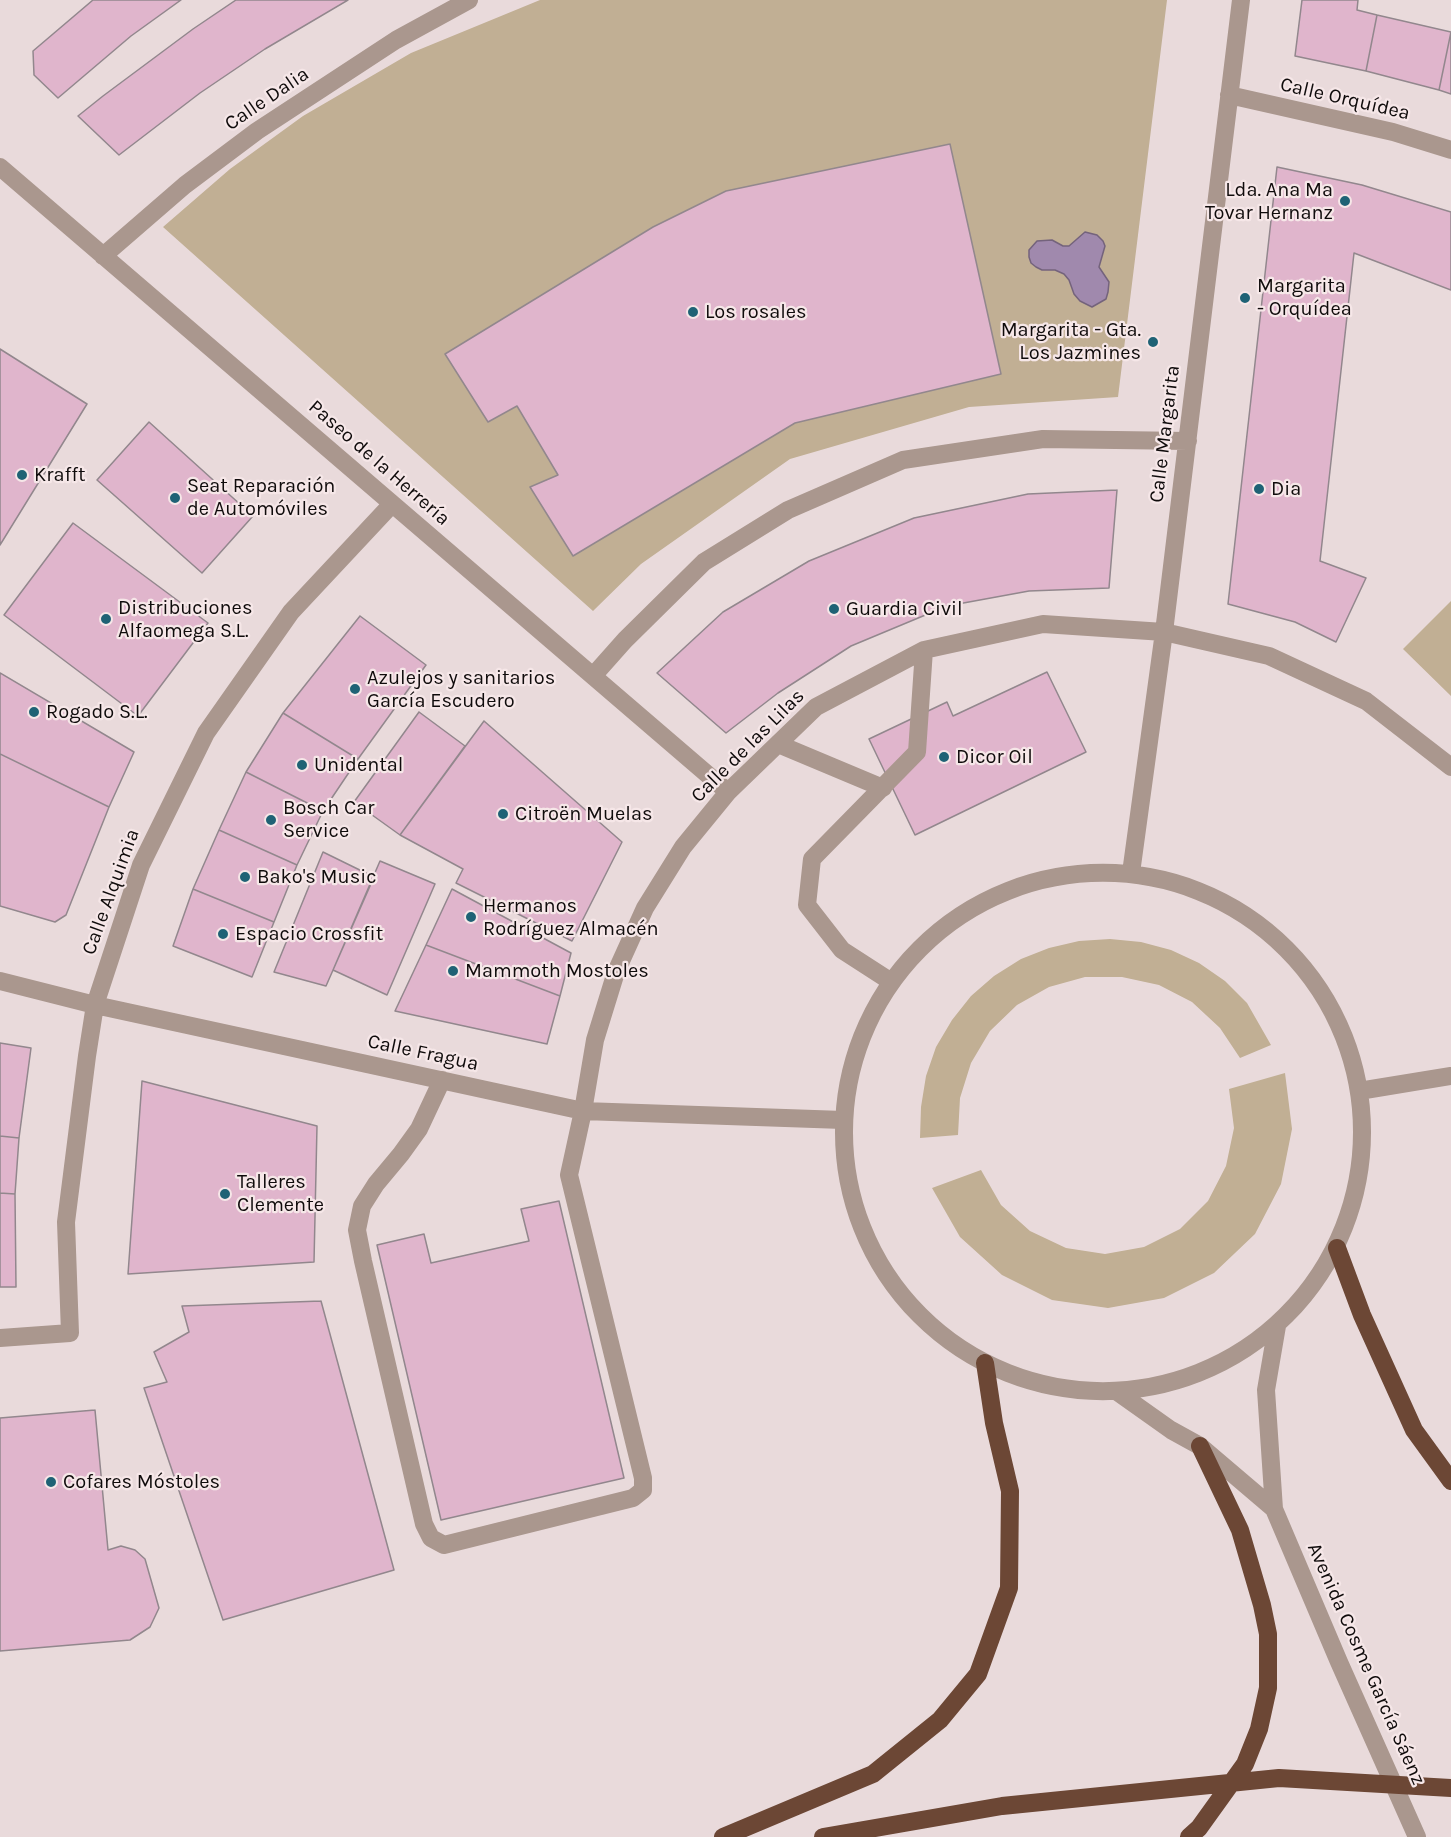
<!DOCTYPE html>
<meta charset="utf-8">
<style>
body{margin:0}
canvas{display:block;background:#e9dadb}
</style>
<canvas width="1451" height="1837"></canvas>
<script>
const g = document.querySelector('canvas').getContext('2d');
g.lineJoin = 'round';
function fillPath(path, color) { g.fillStyle = color; g.fill(path, 'evenodd'); }
const shape = rows => new Path2D(rows.map(r => 'M' + r).join(''));
function stroke(path, color, width, dash) { g.strokeStyle = color; g.lineWidth = width; g.lineCap = dash ? 'butt' : 'round'; g.setLineDash(dash || []); g.stroke(path); }
function drawText(font, color, halo, rows, align = 'center') {
  g.font = font + ' Karla,sans-serif'; g.lineWidth = 4.5; g.setLineDash([]); g.textBaseline = 'middle'; g.strokeStyle = halo; g.fillStyle = color; for (const [text, x, y, turn = 0] of rows) {
    g.save(); g.translate(x, y); g.rotate((+turn || 0) * Math.PI / 180); g.textAlign = isNaN(turn) ? turn : align; if (halo) g.strokeText(text, 0, 0); g.fillText(text, 0, 0); g.restore();
  }
}
fillPath(shape([
 [540,0,1167,0,1118,397,969,407,790,459,641,564,593,611,163,227,230,169,303,116,411,53],
 [1451,601,1451,696,1403,649],
 [1110,939,1141,942,1171,950,1199,963,1225,981,1247,1003,1271,1045,1240,1058,1220,1028,1192,1002,1159,985,1122,977,1085,977,1049,987,1017,1005,990,1031,971,1063,960,1098,958,1135,920,1138,921,1107,926,1076,936,1047,952,1020,971,996,994,976,1021,959,1049,948,1079,941],
 [1285,1073,1292,1129,1281,1184,1255,1234,1214,1273,1164,1298,1108,1308,1052,1300,1002,1275,960,1237,932,1188,981,1170,1001,1205,1030,1231,1066,1248,1105,1254,1144,1247,1180,1229,1208,1201,1226,1166,1234,1128,1229,1089]
]), '#c1af94');
const water = shape([
 [1085,232,1097,235,1103,241,1105,246,1099,267,1109,282,1108,292,1106,299,1092,307,1080,301,1074,294,1069,280,1064,274,1055,270,1042,270,1036,267,1031,263,1029,257,1029,250,1037,241,1052,240,1063,246,1069,246,1085,232]
]);
fillPath(water, '#a089ad');
stroke(water, '#74637c', 1.5);
const building = shape([
 [93,0,181,0,131,36,58,98,34,75,33,51,93,0],
 [236,0,348,0,265,49,200,93,119,155,78,116,103,96,193,29,236,0],
 [1302,0,1358,0,1357,10,1377,15,1366,71,1295,56,1302,0],
 [1377,15,1451,32,1439,90,1366,71,1377,15],
 [1451,32,1451,94,1439,90,1451,32],
 [950,144,1001,374,795,423,573,556,530,487,558,475,517,406,488,422,445,354,653,227,726,191,950,144],
 [1277,167,1362,185,1451,212,1451,290,1354,253,1320,561,1366,578,1336,642,1295,622,1228,604,1277,167],
 [0,349,87,404,0,545,0,349],
 [149,422,253,516,202,573,97,480,149,422],
 [1117,490,1109,588,1029,591,947,606,851,646,778,693,726,733,657,673,723,612,809,561,914,518,1028,494,1117,490],
 [73,523,208,623,138,716,4,615,73,523],
 [360,616,426,665,358,759,283,713,360,616],
 [1047,672,1086,752,915,835,869,739,947,702,953,716,1047,672],
 [0,673,134,752,109,807,0,754,0,673],
 [419,712,465,746,400,835,354,802,419,712],
 [283,713,358,759,323,811,246,772,283,713],
 [484,721,622,842,572,941,456,883,463,869,400,835,484,721],
 [0,754,109,807,66,915,55,922,0,906,0,754],
 [246,772,323,811,297,865,219,830,246,772],
 [219,830,297,865,274,922,193,889,219,830],
 [323,852,374,877,326,986,274,972,323,852],
 [380,861,435,884,387,995,333,970,380,861],
 [193,889,274,922,252,977,173,946,193,889],
 [452,889,571,953,560,996,426,945,452,889],
 [426,945,560,996,547,1044,395,1011,426,945],
 [0,1043,31,1048,19,1138,0,1136,0,1043],
 [142,1081,317,1126,314,1262,128,1274,142,1081],
 [0,1136,19,1138,15,1194,0,1193,0,1136],
 [0,1193,15,1194,16,1287,0,1287,0,1193],
 [559,1201,624,1478,441,1520,377,1245,424,1234,431,1263,529,1241,521,1209,559,1201],
 [321,1301,394,1570,223,1620,144,1388,167,1382,154,1352,189,1332,182,1306,321,1301],
 [95,1410,108,1550,121,1546,135,1550,145,1559,159,1608,150,1627,130,1640,0,1651,0,1418,95,1410]
]);
fillPath(building, '#e0b5cc');
stroke(building, '#92878d', 1.5);
stroke(shape([
 [1229,95,1393,132,1451,150],
 [0,167,728,792],
 [103,256,185,185,257,131,396,40,469,0],
 [593,676,625,640,704,562,788,510,903,460,1043,439,1188,441],
 [778,744,883,788],
 [1131,873,1164,632,1241,0],
 '844 1132a259 259 0 1 1 518 0a259 259 0 1 1-518 0Z',
 [0,981,95,1005,583,1111,843,1120],
 [890,981,842,950,807,905,812,859,917,752,924,650],
 [442,1080,419,1129,401,1154,376,1184,362,1206,357,1230,363,1261,424,1524,431,1538,444,1545,633,1498,643,1490,643,1478,569,1175,583,1111,595,1040,616,972,645,908,683,847,728,792,816,707,924,650,1043,624,1164,632,1269,656,1366,701,1451,767],
 [1365,1090,1451,1076],
 [1277,1326,1266,1390,1274,1509,1339,1662,1417,1837],
 [0,1338,70,1333,66,1222,87,1056,95,1005,141,865,206,733,291,612,392,504],
 [1116,1391,1171,1430,1200,1446,1274,1509]
]), '#aa978e', 18);
stroke(shape([
 [1337,1248,1362,1315,1414,1430,1451,1481],
 [723,1837,873,1774,940,1720,978,1674,1009,1588,1010,1491,994,1423,985,1363],
 [823,1837,1002,1806,1279,1778,1451,1788],
 [1189,1837,1199,1828,1245,1764,1259,1729,1268,1688,1268,1634,1262,1605,1240,1530,1200,1446]
]), '#6c4735', 18);
for (const [x, y, r, color] of [
 [1345,201,6,"#1f6275"],
 [1245,298,6,"#1f6275"],
 [693,312,6,"#1f6275"],
 [1153,342,6,"#1f6275"],
 [22,475,6,"#1f6275"],
 [1259,489,6,"#1f6275"],
 [175,498,6,"#1f6275"],
 [834,609,6,"#1f6275"],
 [106,619,6,"#1f6275"],
 [355,689,6,"#1f6275"],
 [34,712,6,"#1f6275"],
 [944,757,6,"#1f6275"],
 [302,765,6,"#1f6275"],
 [503,814,6,"#1f6275"],
 [271,820,6,"#1f6275"],
 [245,877,6,"#1f6275"],
 [471,917,6,"#1f6275"],
 [223,934,6,"#1f6275"],
 [453,971,6,"#1f6275"],
 [225,1194,6,"#1f6275"],
 [51,1482,6,"#1f6275"]
]) { const dot = new Path2D(); dot.arc(x, y, r, 0, 2 * Math.PI); g.fillStyle = color; g.fill(dot); stroke(dot, '#f6e7e8', 2); }
drawText('20px', '#0f0b0b', '#f6e7e8', [
 ["Calle Dalia",267,99,-34],
 ["Calle Orquídea",1345,99,13],
 ["Calle Margarita",1165,434,-83],
 ["Paseo de la Herrería",379,463,41],
 ["Calle de las Lilas",748,746,-45],
 ["Calle Alquimia",111,892,-70],
 ["Calle Fragua",423,1053,12],
 ["Avenida Cosme García Sáenz",1366,1664,66]
]);
drawText('20px', '#0f0b0b', '#f6e7e8', [
 ["Lda. Ana Mª",1333,190,"right"],
 ["Tovar Hernanz",1333,213,"right"],
 ["Margarita",1257,286],
 ["- Orquídea",1257,309],
 ["Los rosales",705,312],
 ["Margarita - Gta.",1141,330,"right"],
 ["Los Jazmines",1141,353,"right"],
 ["Krafft",34,475],
 ["Seat Reparación",187,486],
 ["de Automóviles",187,509],
 ["Dia",1271,489],
 ["Distribuciones",118,608],
 ["Alfaomega S.L.",118,631],
 ["Guardia Civil",846,609],
 ["Azulejos y sanitarios",367,678],
 ["García Escudero",367,701],
 ["Rogado S.L.",46,712],
 ["Dicor Oil",956,757],
 ["Unidental",314,765],
 ["Bosch Car",283,808],
 ["Service",283,831],
 ["Citroën Muelas",515,814],
 ["Bako's Music",257,877],
 ["Hermanos",483,906],
 ["Rodríguez Almacén",483,929],
 ["Espacio Crossfit",235,934],
 ["Mammoth Mostoles",465,971],
 ["Talleres",237,1182],
 ["Clemente",237,1205],
 ["Cofares Móstoles",63,1482]
], 'left');
</script>
